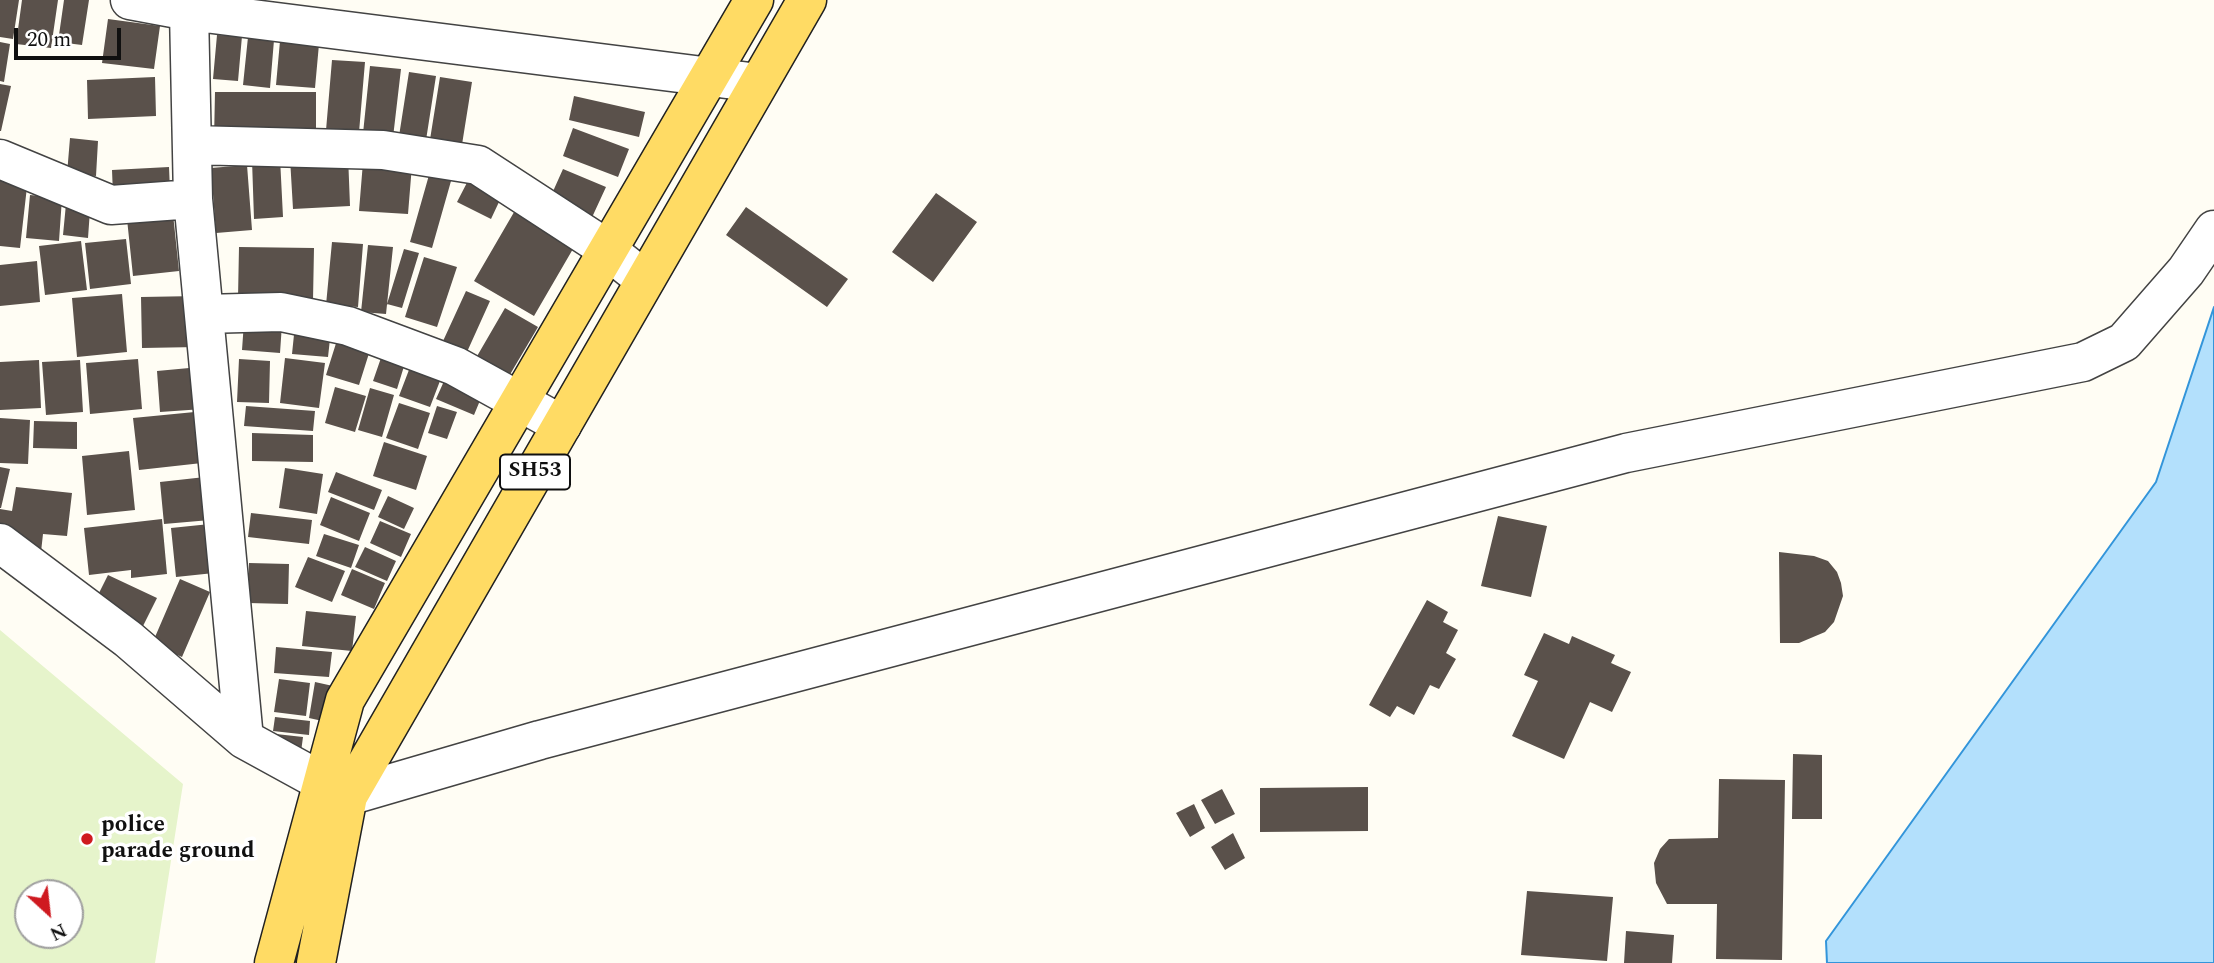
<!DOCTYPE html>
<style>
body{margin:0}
#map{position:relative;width:2214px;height:963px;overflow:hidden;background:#fffdf4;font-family:Spectral,serif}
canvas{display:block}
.north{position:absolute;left:14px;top:879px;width:70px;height:70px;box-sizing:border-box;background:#fff;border:2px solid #9f9f9f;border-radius:50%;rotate:153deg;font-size:19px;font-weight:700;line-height:28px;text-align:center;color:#101010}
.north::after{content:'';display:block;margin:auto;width:24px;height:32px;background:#cf1a20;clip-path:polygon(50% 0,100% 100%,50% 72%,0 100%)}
.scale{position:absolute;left:14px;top:28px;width:107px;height:32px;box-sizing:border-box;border:4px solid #101010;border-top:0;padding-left:9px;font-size:21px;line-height:24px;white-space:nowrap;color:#101010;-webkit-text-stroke:5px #fff;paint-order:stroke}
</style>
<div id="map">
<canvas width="2214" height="963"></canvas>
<div class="north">N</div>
<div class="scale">20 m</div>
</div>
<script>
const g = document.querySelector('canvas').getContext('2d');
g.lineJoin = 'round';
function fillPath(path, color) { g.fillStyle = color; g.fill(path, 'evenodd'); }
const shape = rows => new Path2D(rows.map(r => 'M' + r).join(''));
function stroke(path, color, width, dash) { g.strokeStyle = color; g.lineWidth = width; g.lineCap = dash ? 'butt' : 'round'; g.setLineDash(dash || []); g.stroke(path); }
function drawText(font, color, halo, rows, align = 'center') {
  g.font = font + ' Spectral,serif'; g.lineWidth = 7; g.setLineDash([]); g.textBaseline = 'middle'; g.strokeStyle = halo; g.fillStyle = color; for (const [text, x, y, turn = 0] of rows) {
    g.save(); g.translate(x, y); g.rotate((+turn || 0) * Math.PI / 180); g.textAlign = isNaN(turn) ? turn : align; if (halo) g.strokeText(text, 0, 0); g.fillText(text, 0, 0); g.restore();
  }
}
fillPath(shape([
 [0,630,183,784,155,963,0,963],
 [28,893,70,893,70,935,28,935]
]), '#e6f4cb');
const water = shape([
 [2214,307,2214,963,1827,963,1826,941,2156,482,2214,307]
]);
fillPath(water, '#b3e0fc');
stroke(water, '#3395da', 2);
fillPath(shape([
 [0,0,19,0,13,39,0,37],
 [22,0,58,0,51,48,16,44],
 [64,0,89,0,82,45,58,42],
 [108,19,160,26,154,69,102,63],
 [217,35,242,36,238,81,213,79],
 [248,37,274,40,270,88,243,85],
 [280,41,319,44,315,88,276,85],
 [0,42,10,44,4,82,0,81],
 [332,60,365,62,358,144,325,142],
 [370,66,401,69,392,146,362,143],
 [409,72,436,76,424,153,397,149],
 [155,77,156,116,88,119,87,80],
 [440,77,472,82,460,157,428,152],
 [0,84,11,86,1,131,0,131],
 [215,92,316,92,316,141,214,140],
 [574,96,645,112,639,137,569,120],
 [573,128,629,149,618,177,563,156],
 [70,138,98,141,96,176,67,174],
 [348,155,350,206,293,209,290,158],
 [280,158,283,217,254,219,252,160],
 [363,162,412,165,408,214,359,211],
 [247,165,252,230,216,233,211,168],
 [169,167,170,191,113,195,112,170],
 [431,168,453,174,432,248,410,242],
 [563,169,606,187,588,226,546,207],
 [473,171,506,187,491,219,457,202],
 [0,175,28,178,20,248,0,246],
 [936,193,977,222,933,282,892,252],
 [30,195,62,198,59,241,26,238],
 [66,204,90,210,88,238,63,235],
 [517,207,577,242,534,316,474,281],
 [746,207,848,279,827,307,726,235],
 [173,214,179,271,133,276,127,219],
 [126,239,131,284,90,289,85,243],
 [81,241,87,290,45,295,39,246],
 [332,242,363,244,358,307,326,305],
 [368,245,393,247,386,314,361,312],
 [239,247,314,248,313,300,238,298],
 [404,249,419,253,402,308,387,304],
 [424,257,457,267,437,327,405,317],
 [37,261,40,302,0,306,0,265],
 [466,291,490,301,462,363,438,352],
 [122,294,127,352,77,357,72,298],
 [198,296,198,347,142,348,141,297],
 [505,308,538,327,502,388,469,370],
 [244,322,282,324,280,353,242,350],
 [295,325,331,330,328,357,292,354],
 [338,337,371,347,359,385,326,375],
 [382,355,405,363,397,389,373,381],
 [285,358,325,363,319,408,280,403],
 [138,359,142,409,90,414,86,363],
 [239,359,270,361,269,403,237,402],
 [39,360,41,408,0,410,0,362],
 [80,360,83,412,46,415,42,362],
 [412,362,443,373,430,407,399,396],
 [200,367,203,409,160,412,157,371],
 [449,370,486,386,474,415,436,399],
 [335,387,366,396,355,432,325,423],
 [370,388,394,395,382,437,358,430],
 [399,403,430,413,418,449,386,438],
 [246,406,315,411,313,431,244,426],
 [437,406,457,412,447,439,428,433],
 [205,411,211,462,139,470,133,418],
 [0,418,30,420,28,464,0,463],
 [34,421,77,422,77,449,33,448],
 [252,433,313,435,313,462,252,461],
 [384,442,427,456,416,490,373,476],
 [129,451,135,510,87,515,82,456],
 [0,467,10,469,1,508,0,508],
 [285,468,323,474,317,514,279,508],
 [336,472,382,490,374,510,328,492],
 [205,477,210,520,164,524,160,482],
 [16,487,72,493,67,536,43,534,41,552,0,523,0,509,12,511],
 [388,496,414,508,404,529,378,517],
 [331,497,370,513,359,541,320,525],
 [251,513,312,520,309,544,248,537],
 [1498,516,1547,526,1531,597,1481,586],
 [162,519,167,574,131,578,131,570,89,575,84,528],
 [380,521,411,534,401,557,370,543],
 [210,524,214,573,176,577,171,528],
 [324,534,359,545,351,568,316,556],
 [365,547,396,561,387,581,355,567],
 [1779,552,1814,556,1828,561,1837,572,1841,583,1843,596,1834,622,1825,632,1799,643,1780,643],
 [308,557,345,571,332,602,295,587],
 [249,563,289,564,288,604,248,603],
 [352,569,385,583,374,609,341,595],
 [108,575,157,598,143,626,94,603],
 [180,579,210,592,182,657,152,644],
 [1427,600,1448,612,1443,622,1458,630,1446,653,1456,659,1439,689,1430,685,1414,715,1397,706,1390,717,1369,705],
 [306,611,356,616,352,651,302,646],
 [1544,633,1569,644,1572,636,1615,655,1611,663,1631,672,1612,712,1590,702,1564,759,1512,736,1538,681,1524,675],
 [276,647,332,652,329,677,274,673],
 [279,679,310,683,306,716,274,712],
 [315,682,333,686,327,722,309,718],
 [275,717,310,721,309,735,273,731],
 [276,734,303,737,301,752,274,749],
 [1793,754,1822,755,1822,819,1792,819],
 [1719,779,1785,780,1782,960,1716,959,1717,904,1667,904,1656,883,1654,863,1660,849,1669,839,1718,838],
 [1368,787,1368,831,1260,832,1260,788],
 [1222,789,1235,814,1215,824,1201,800],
 [1194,804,1205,828,1190,837,1176,813],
 [1233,833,1245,858,1225,870,1211,847],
 [1527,891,1613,897,1607,961,1521,955],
 [1626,931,1674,935,1672,963,1624,963]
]), '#5a514b');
const minor = shape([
 [130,0,189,11,758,83],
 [189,11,193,199,244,739],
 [192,145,383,150,478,165,601,245,645,280],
 [0,159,111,205,193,199],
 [204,314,281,312,348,326,455,366,562,425],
 [0,543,128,639,244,739,348,796,540,740,1626,453,2083,362,2124,342,2186,271,2214,230]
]);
const major = shape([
 [274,963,345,700,754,0],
 [316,963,348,796,807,0]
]);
stroke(minor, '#434343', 41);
stroke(major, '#212121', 41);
stroke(minor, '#fff', 38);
stroke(major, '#ffdb64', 38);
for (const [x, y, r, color] of [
 [87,839,7,"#cf1a20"]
]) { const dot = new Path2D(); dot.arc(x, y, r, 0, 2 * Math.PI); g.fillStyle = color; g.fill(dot); stroke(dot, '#fff', 2.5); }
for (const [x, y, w] of [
 [535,472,70]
]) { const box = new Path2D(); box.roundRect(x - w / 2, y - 17.5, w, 35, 5); g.fillStyle = '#fff'; g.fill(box); stroke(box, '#101010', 2); }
drawText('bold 21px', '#101010', null, [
 ["SH53",535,472]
]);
drawText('bold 23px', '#101010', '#fff', [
 ["police",101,826],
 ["parade ground",101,852]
], 'left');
</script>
